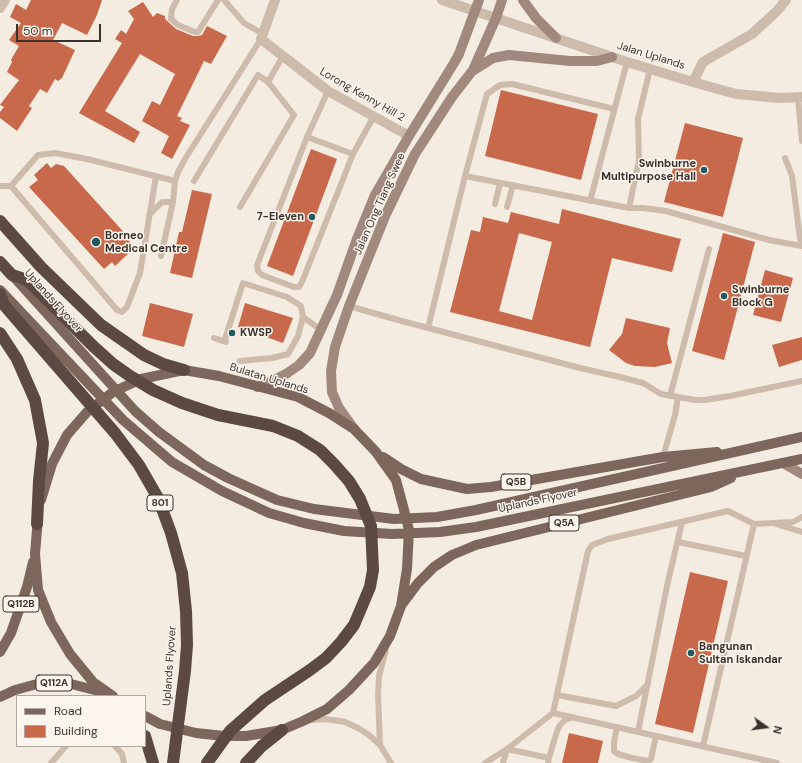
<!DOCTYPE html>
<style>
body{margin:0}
#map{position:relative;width:802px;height:763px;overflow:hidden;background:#f4ebe1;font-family:"DM Sans",sans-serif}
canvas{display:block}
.legend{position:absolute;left:16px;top:695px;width:130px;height:52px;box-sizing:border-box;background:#fbf5ee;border:1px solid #aea6a0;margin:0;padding:5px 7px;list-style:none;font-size:12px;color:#3b302b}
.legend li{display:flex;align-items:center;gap:8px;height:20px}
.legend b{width:20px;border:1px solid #aea6a0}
.north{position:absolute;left:746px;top:707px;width:40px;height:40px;-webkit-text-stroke:3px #fbf5ee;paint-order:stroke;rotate:104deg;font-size:11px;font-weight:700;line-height:16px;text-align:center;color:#3b302b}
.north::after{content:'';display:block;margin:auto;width:14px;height:18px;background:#3b302b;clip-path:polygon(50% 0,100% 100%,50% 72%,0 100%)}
.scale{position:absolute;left:16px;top:24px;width:85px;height:18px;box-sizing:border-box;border:2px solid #3b302b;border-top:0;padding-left:5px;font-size:12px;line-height:14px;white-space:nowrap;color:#3b302b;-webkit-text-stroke:3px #fbf5ee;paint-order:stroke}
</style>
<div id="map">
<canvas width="802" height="763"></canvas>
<ul class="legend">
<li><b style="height:5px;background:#7d675c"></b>Road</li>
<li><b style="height:11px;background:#c8694b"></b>Building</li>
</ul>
<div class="north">N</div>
<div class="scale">50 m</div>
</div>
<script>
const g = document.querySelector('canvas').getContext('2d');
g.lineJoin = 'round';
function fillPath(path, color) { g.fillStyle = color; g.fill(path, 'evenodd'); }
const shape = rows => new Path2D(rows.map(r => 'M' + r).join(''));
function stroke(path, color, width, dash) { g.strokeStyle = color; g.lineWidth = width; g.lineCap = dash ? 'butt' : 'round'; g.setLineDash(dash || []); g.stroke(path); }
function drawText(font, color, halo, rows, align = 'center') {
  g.font = font + ' "DM Sans",sans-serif'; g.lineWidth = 3; g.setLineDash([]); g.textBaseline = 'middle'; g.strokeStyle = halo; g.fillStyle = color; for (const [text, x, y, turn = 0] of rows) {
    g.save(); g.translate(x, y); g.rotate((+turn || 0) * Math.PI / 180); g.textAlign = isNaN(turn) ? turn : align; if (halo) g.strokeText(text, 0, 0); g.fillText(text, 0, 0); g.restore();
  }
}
fillPath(shape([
 [31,0,102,0,97,15,87,35,62,23,53,40,75,50,62,78,58,81,55,79,47,93,40,89,29,106,32,108,17,131,0,118,0,112,4,107,0,105,19,80,7,72,12,62,11,60,19,46,9,40,21,23,10,17,16,4,26,10],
 [143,2,153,17,157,13,165,16,165,19,176,29,193,36,198,36,202,35,207,26,227,36,211,64,204,61,177,116,182,118,180,121,190,125,172,159,161,153,169,136,142,121,152,101,160,105,175,74,140,54,105,111,140,132,134,143,79,113,122,43,115,39,121,30,126,34,134,19,128,11],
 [501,90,598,114,581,180,485,156],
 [685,123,743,138,723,217,664,202],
 [311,149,337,159,293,276,267,266],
 [47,163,51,168,56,164,64,166,129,238,130,246,126,250,129,253,115,266,112,262,104,269,29,187,38,180,34,175],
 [192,190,212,194,192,278,170,273,179,232,182,232],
 [562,209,681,239,672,272,612,258,590,347,450,312,471,230,480,232,483,217,508,223,511,212,559,224],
 [519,233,552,242,532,320,499,311],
 [723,233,755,242,724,360,692,351],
 [765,270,793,278,781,322,753,315],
 [150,303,193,314,184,347,142,336],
 [245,303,293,318,283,343,238,327],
 [626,318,670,328,667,343,672,363,655,367,635,366,626,363,609,350,622,334],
 [802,337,802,360,779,367,772,345],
 [690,572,728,581,693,733,655,724],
 [569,733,603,741,598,763,562,763]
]), '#c8694b');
stroke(shape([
 [177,0,172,9,171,19,178,25,195,32,198,32,218,0],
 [224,0,244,23,263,34],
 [328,91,307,137,257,265,258,271,262,275,294,287,299,287,302,282,353,154,374,116],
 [798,98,802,141],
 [307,137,353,154],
 [785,158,792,176,801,246],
 [465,176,629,208,643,208,666,211,769,240,802,246],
 [194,181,258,75,268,82,283,56],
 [0,186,11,186,38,155,55,153,87,159,175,181],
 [11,186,117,310,122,312,127,307,140,273,156,176],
 [590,201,627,62],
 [495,204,500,183],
 [240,207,294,115,268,82],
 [507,207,513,185],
 [629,208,639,160,638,119,650,69],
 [149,215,162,202,173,202],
 [161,256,173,202,175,181,178,172,185,159,261,39],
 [349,306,398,320,580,368,620,377,643,383,661,394,695,400,705,400,730,396,802,381],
 [303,317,321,330],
 [428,328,465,176,487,94,500,85,512,84,614,109],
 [214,338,226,342,225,339,243,283,287,297,301,306,303,317,298,336,288,354,272,358,240,361],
 [670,396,709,249],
 [663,457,675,415,678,397],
 [776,524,802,532],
 [678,542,746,556],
 [557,695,616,706,636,696,648,684],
 [553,713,777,763],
 [311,720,326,719,345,722,358,728,369,735,380,745,391,763],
 [617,727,614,742,614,751,618,754,632,758,648,761,651,759,656,736],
 [638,732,667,586,682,522],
 [380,745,378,695,379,676,386,650],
 [115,746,122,754,124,763],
 [703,746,754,524],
 [549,758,557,731,560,725,565,720,573,717],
 [51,763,66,746],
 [485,763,507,749,549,758,548,763],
 [503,763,507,749,553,713,588,551,592,545,608,539,728,511,754,524,793,522,802,517]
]), '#cdbbac', 6);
stroke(shape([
 [275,0,261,39,328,91,409,136],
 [442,0,627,62,693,82,736,94,780,98,802,97],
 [0,8,5,0],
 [693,82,703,62,752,34,777,11,786,0]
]), '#cdbbac', 10);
stroke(shape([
 [523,0,536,18,556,38],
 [474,70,493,58,509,55,570,61,597,61,612,57],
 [257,387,272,381,286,374,299,365,310,353,337,295,357,239,375,195,409,136,454,63,459,54,479,0],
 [354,429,339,408,332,392,331,371,335,347,349,306,386,214,415,154,452,97,473,70,496,18,502,0],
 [783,463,802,474]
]), '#a18a7d', 10);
stroke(shape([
 [12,275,135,411,159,432,204,465,228,478,277,500,314,509,394,519,437,517,476,510,802,437],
 [0,290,123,420,172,462,222,491,269,513,304,523,344,531,392,534,440,532,476,527,802,459],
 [383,457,401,469,421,479,467,489,491,487,663,457,717,452],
 [41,500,52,464,67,435,87,412,113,392,141,379,184,370,219,376,298,397,329,413,354,429,376,452,396,480,403,506,409,530,407,569,401,606,390,636,374,663,349,690,327,709,303,721,282,730,246,736,224,736,196,733,160,724,145,716],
 [38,518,35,554,38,590,51,622,70,654,93,682,113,696],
 [403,603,418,583,434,567,452,555,476,545,711,487,731,478],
 [0,652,11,633,27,587,33,562],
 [0,697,15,690,37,684,55,683,71,684,103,692]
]), '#7d675c', 10);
stroke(shape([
 [0,221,41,267,101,325,144,355,163,364,184,370],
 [0,262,12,275,27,280,93,346,113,364,130,376,153,390,182,403,218,415,273,426,298,436,320,450,334,464,349,481,360,499,371,526,373,570,370,587,354,625,341,642,326,658,310,670,265,700,230,731,207,763],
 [0,294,4,305,115,433,139,465,158,498,171,533,182,573,186,611,187,645,185,671,173,763],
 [0,333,17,359,35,400,43,443,39,481,37,524],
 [145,736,153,763],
 [246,763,262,746,282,730]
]), '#5c4a42', 12);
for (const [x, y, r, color] of [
 [704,170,4,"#1f5a5e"],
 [312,217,4,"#1f5a5e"],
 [96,242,5,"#1f5a5e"],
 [724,296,4,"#1f5a5e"],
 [232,333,4,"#1f5a5e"],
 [691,653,4,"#1f5a5e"]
]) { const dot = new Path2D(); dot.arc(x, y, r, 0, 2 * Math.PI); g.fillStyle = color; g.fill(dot); stroke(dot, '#fbf5ee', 1.5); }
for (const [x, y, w] of [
 [516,482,30],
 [160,503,26],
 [564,523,30],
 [21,604,36],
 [54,683,36]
]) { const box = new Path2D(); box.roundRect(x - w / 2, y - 8, w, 16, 3); g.fillStyle = '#fbf5ee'; g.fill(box); stroke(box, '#3b302b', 1); }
drawText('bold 10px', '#3b302b', null, [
 ["Q5B",516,482],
 ["801",160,503],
 ["Q5A",564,523],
 ["Q112B",21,604],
 ["Q112A",54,683]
]);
drawText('11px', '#3b302b', '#fbf5ee', [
 ["Jalan Uplands",651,56,17],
 ["Lorong Kenny Hill 2",362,95,30],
 ["Jalan Ong Tiang Swee",380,204,-66],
 ["Uplands Flyover",53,301,48],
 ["Bulatan Uplands",269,379,17],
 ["Uplands Flyover",538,501,-12],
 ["Uplands Flyover",170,666,-86]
]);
drawText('bold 11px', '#3b302b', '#fbf5ee', [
 ["Swinburne",696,164,"right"],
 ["Multipurpose Hall",696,177,"right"],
 ["7-Eleven",304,217,"right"],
 ["Borneo",105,236],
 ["Medical Centre",105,249],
 ["Swinburne",732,290],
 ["Block G",732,303],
 ["KWSP",240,333],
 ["Bangunan",699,647],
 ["Sultan Iskandar",699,660]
], 'left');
</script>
